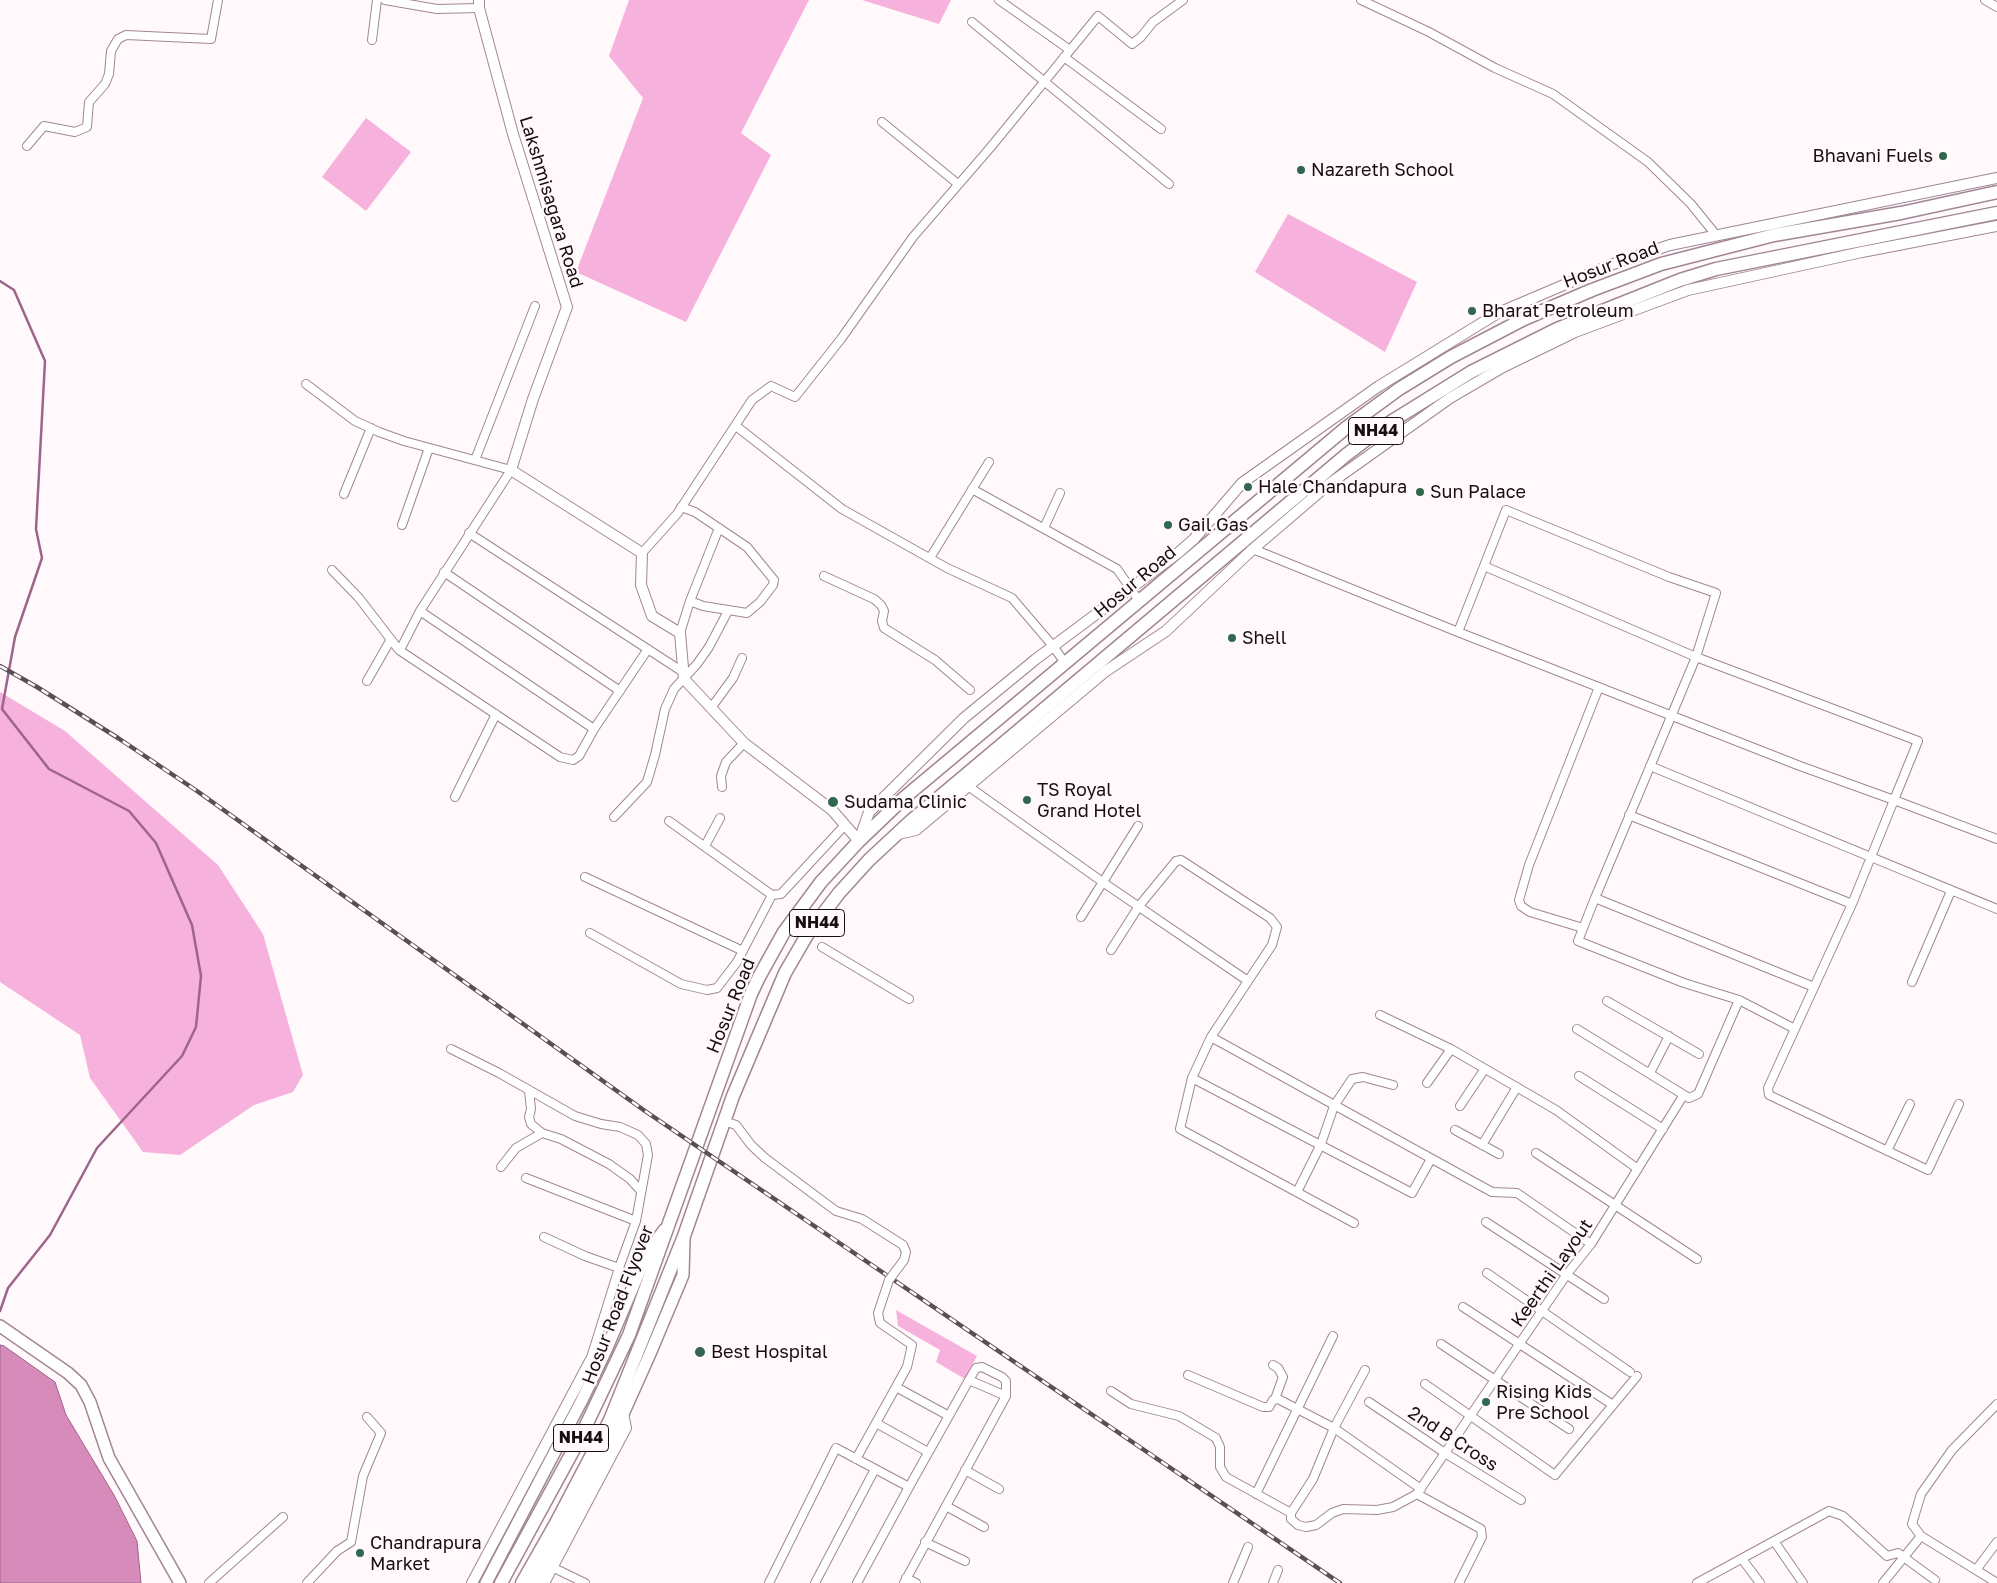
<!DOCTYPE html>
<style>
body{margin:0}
canvas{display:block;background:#fff9fc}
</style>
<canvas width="1997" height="1583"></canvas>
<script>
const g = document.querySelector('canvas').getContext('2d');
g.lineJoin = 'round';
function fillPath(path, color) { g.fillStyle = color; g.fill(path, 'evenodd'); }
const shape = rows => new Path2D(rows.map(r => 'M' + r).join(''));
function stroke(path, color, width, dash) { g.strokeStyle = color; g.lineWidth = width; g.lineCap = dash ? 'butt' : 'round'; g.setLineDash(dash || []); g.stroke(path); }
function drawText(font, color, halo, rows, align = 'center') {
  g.font = font + ' "Golos Text",sans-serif'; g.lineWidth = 5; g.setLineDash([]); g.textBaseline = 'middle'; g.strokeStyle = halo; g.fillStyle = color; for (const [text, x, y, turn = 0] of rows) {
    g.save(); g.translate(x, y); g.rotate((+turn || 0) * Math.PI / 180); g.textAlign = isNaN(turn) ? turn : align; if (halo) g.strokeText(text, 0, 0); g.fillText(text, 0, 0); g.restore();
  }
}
fillPath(shape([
 [629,0,809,0,741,133,771,155,686,322,576,272,643,98,609,56],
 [862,0,951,0,939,24],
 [366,118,411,152,366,211,322,177],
 [1288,214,1417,282,1385,352,1255,272],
 [0,692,65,731,218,865,263,934,303,1075,293,1092,254,1105,180,1155,143,1152,90,1078,80,1035,0,982],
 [896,1310,977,1356,965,1379,936,1362,940,1350,898,1326]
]), '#f6b2dc');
const water = shape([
 [0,1345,4,1346,55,1382,66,1415,114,1495,137,1541,141,1583,0,1583,0,1345]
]);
fillPath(water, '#d68bba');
stroke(water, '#9d6588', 1);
stroke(shape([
 [0,281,14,290,45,361,36,529,42,558,15,637,2,709,49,769,129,811,156,843,192,925,201,976,196,1027,182,1056,97,1148,50,1235,8,1288,0,1311]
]), '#9d6588', 2.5);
const minor = shape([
 [385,0,437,9,479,8],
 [999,0,1070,50],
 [1361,0,1429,32,1495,68,1553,94,1648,162,1691,204,1716,235],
 [1985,0,1997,7],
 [972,22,1169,184],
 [372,40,377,0],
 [1064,57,1161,129],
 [882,122,958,184],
 [27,146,44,126,75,132,87,127,89,102,105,84,109,74,111,51,118,39,126,35,211,39,218,0],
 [306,384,355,421,379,432,404,441,511,470,420,611,400,650],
 [736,426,842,509,947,568,1012,598,1053,646,1065,663],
 [475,460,535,306],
 [972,489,1117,569,1140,602],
 [344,494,371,428],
 [402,525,429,448],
 [1044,528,1060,493],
 [469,533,683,672],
 [1253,549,1458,632,1800,766,1894,800,1852,904,1768,1088,1769,1095,1928,1170,1959,1104],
 [642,553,677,514,752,400,771,386,795,397,841,339,913,237,990,148,1098,16,1132,44,1141,37,1153,22,1183,0],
 [930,558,989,462],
 [1484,566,1506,510,1669,577,1716,593,1696,657,1918,741,1894,800,1997,839],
 [332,570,359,598,399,650,560,757,573,760,579,756,594,729,648,649],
 [444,572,620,691],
 [824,576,874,599,881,605,884,611,882,621,884,628,935,660,970,690],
 [690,601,719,528],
 [420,611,594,729],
 [1458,632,1484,566,1696,657,1595,898,1814,987],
 [680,633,690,601,703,606,747,613,760,602,773,585,774,580,747,547,695,512,681,507],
 [367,681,391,639],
 [711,708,733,678,742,658],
 [1650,766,1997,909],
 [968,786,1104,883,1248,981,1211,1037,1492,1192,1517,1193,1591,1244],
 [722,787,721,776,726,762,744,743],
 [455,797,496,714],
 [1629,815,1852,904],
 [614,817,647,782,655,755,665,709,674,689,697,664,709,647,728,611],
 [669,821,772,895,781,894,845,825],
 [705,846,720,818],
 [585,877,743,951],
 [1595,898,1578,941,1684,983,1739,1000,1795,1029],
 [1081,917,1138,826],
 [1583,928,1530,912,1521,906,1519,900,1529,865,1599,687],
 [590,933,681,984,707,990,717,988,737,962,772,895],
 [822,947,909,999],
 [1111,950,1139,906,1176,861,1181,860,1270,918,1277,927,1272,945,1248,981],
 [1912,982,1951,891],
 [1607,1001,1699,1054],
 [1380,1015,1451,1049,1556,1110,1638,1169],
 [1577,1029,1689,1098,1698,1094,1739,1000],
 [1211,1037,1192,1078,1180,1129,1354,1223],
 [451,1049,499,1073,575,1116,601,1124,620,1127,638,1135,646,1144,648,1155,636,1221],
 [1650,1073,1669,1036],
 [1579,1076,1663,1129],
 [1192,1078,1412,1193,1431,1159],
 [1427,1083,1451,1049],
 [529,1091,531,1109,529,1117,531,1124,542,1133,561,1139,609,1164,630,1179,641,1191],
 [1460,1106,1484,1070],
 [724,1121,736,1125,751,1145,765,1158,836,1211,862,1219,903,1245,906,1252,904,1260,895,1272],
 [1455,1130,1499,1154],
 [1482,1145,1517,1087],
 [1887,1151,1910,1104],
 [1536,1153,1697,1259],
 [501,1167,516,1148,542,1133],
 [526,1178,636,1221,619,1268],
 [1297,1192,1321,1144,1334,1106,1352,1079,1363,1077,1393,1085],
 [1486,1222,1604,1299],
 [544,1237,585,1256,619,1268,590,1361],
 [1487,1273,1630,1372],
 [1463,1307,1613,1405],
 [1441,1344,1569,1429],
 [1273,1365,1278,1368,1283,1377,1275,1399],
 [1188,1375,1263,1407,1269,1407,1273,1400,1278,1399,1334,1428,1421,1489],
 [969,1380,976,1368,982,1367,1002,1377,1006,1381,1006,1396],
 [1425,1384,1555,1475,1637,1376],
 [896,1387,949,1416],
 [1111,1391,1131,1404,1179,1416,1216,1438,1220,1447,1220,1467,1226,1477,1291,1513,1313,1479,1334,1428,1365,1370],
 [1369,1402,1445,1453,1521,1500],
 [1997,1404,1952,1450,1921,1494,1912,1524,1921,1536,1997,1583],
 [876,1423,928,1452],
 [856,1459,907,1367,912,1345,880,1323,878,1313,889,1280],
 [965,1470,999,1489],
 [1256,1494,1333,1336],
 [946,1506,984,1527],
 [1291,1513,1291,1519,1298,1525,1306,1527,1316,1525,1332,1513,1343,1509,1377,1510,1393,1507,1417,1494],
 [1774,1541,1803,1583],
 [925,1542,965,1561],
 [1742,1559,1760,1583],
 [552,1567,585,1583],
 [1976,1570,1997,1542],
 [906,1578,916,1583],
 [209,1583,283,1517],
 [307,1583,337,1551,351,1542,363,1476,381,1433,367,1417],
 [769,1583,836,1448,909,1487,969,1380,1006,1396,904,1583],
 [815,1583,875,1469],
 [857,1583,909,1487],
 [1233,1583,1248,1547],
 [1273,1583,1278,1570],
 [1459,1583,1482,1537,1481,1529,1417,1494,1567,1274,1591,1244,1683,1096],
 [1697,1583,1829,1511,1843,1516,1887,1556,1898,1553,1935,1580],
 [1883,1583,1921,1536]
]);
const tertiary = shape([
 [479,0,479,8,513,134,567,307,533,399,511,470,642,553,641,585,652,616,680,633,684,679,744,743,832,810,859,841,869,812,964,718,1036,659,1178,553,1194,539,1242,483,1379,386,1498,313,1613,264,1670,245,1997,178],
 [898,834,916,830,1106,671,1166,631,1253,549,1329,484,1450,398,1503,367,1575,332,1688,290,1862,252,1997,226],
 [472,1583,590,1361,606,1350],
 [544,1583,626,1428,623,1413]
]);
const secondary = shape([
 [0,1326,68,1373,81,1385,90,1402,109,1458,180,1583],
 [486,1583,581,1402,606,1350,647,1254,664,1230],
 [533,1583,611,1441,649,1356,683,1275,684,1238]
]);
const trunk = shape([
 [501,1583,580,1438,629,1335,751,994,759,977,784,932,821,882,859,841,905,797,1347,427,1399,389,1451,357,1524,319,1592,290,1661,264,1774,235,1901,213,1997,192],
 [522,1583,555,1525,610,1420,684,1236,733,1096,785,973,807,935,839,893,869,860,912,820,1346,455,1384,426,1471,372,1557,329,1680,280,1716,269,1997,213]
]);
stroke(minor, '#a18696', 10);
stroke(tertiary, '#a18696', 12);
stroke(secondary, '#a18696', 14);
stroke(trunk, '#a18696', 15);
stroke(minor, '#fff', 8);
stroke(tertiary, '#fff', 10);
stroke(secondary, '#fff', 11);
stroke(trunk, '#fff', 12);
const rail = shape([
 [0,666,37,687,118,738,197,791,645,1111,1340,1583]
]);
stroke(rail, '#595055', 4.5);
stroke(rail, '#fff9fc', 2.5, [8]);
const minorBridge = shape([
 [889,1280,895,1272]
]);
stroke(minorBridge, '#a18696', 10, []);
stroke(minorBridge, '#fff', 8);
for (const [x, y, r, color] of [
 [1943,156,5,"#30674e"],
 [1301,170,5,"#30674e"],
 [1472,311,5,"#30674e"],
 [1248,487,5,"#30674e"],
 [1420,492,5,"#30674e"],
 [1168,525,5,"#30674e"],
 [1232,638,5,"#30674e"],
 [1027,800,5,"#30674e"],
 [833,802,6,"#30674e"],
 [700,1352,6,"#30674e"],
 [1486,1402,5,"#30674e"],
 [360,1553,5,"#30674e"]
]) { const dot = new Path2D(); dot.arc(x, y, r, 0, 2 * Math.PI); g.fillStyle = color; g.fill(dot); stroke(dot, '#fff9fc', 2); }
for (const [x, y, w] of [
 [1376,431,55],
 [817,923,55],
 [581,1438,55]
]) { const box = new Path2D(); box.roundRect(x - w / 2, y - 13.5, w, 27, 4); g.fillStyle = '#fff9fc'; g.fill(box); stroke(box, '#170d13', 1); }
drawText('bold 16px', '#170d13', null, [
 ["NH44",1376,431],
 ["NH44",817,923],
 ["NH44",581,1438]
]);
drawText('18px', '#170d13', '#fff9fc', [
 ["Bhavani Fuels",1933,156,"right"],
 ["Nazareth School",1311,170],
 ["Bharat Petroleum",1482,311],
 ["Hale Chandapura",1258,487],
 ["Sun Palace",1430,492],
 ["Gail Gas",1178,525],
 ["Shell",1242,638],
 ["TS Royal",1037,790],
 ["Grand Hotel",1037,811],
 ["Sudama Clinic",844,802],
 ["Best Hospital",711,1352],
 ["Rising Kids",1496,1392],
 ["Pre School",1496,1413],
 ["Chandrapura",370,1543],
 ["Market",370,1564]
], 'left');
drawText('18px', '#170d13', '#fff9fc', [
 ["Lakshmisagara Road",551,202,73],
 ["Hosur Road",1611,265,-21],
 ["Hosur Road",1135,582,-40],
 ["Hosur Road",731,1006,-68],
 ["Keerthi Layout",1552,1273,-55],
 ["Hosur Road Flyover",618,1305,-69],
 ["2nd B Cross",1453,1439,33]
]);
</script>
